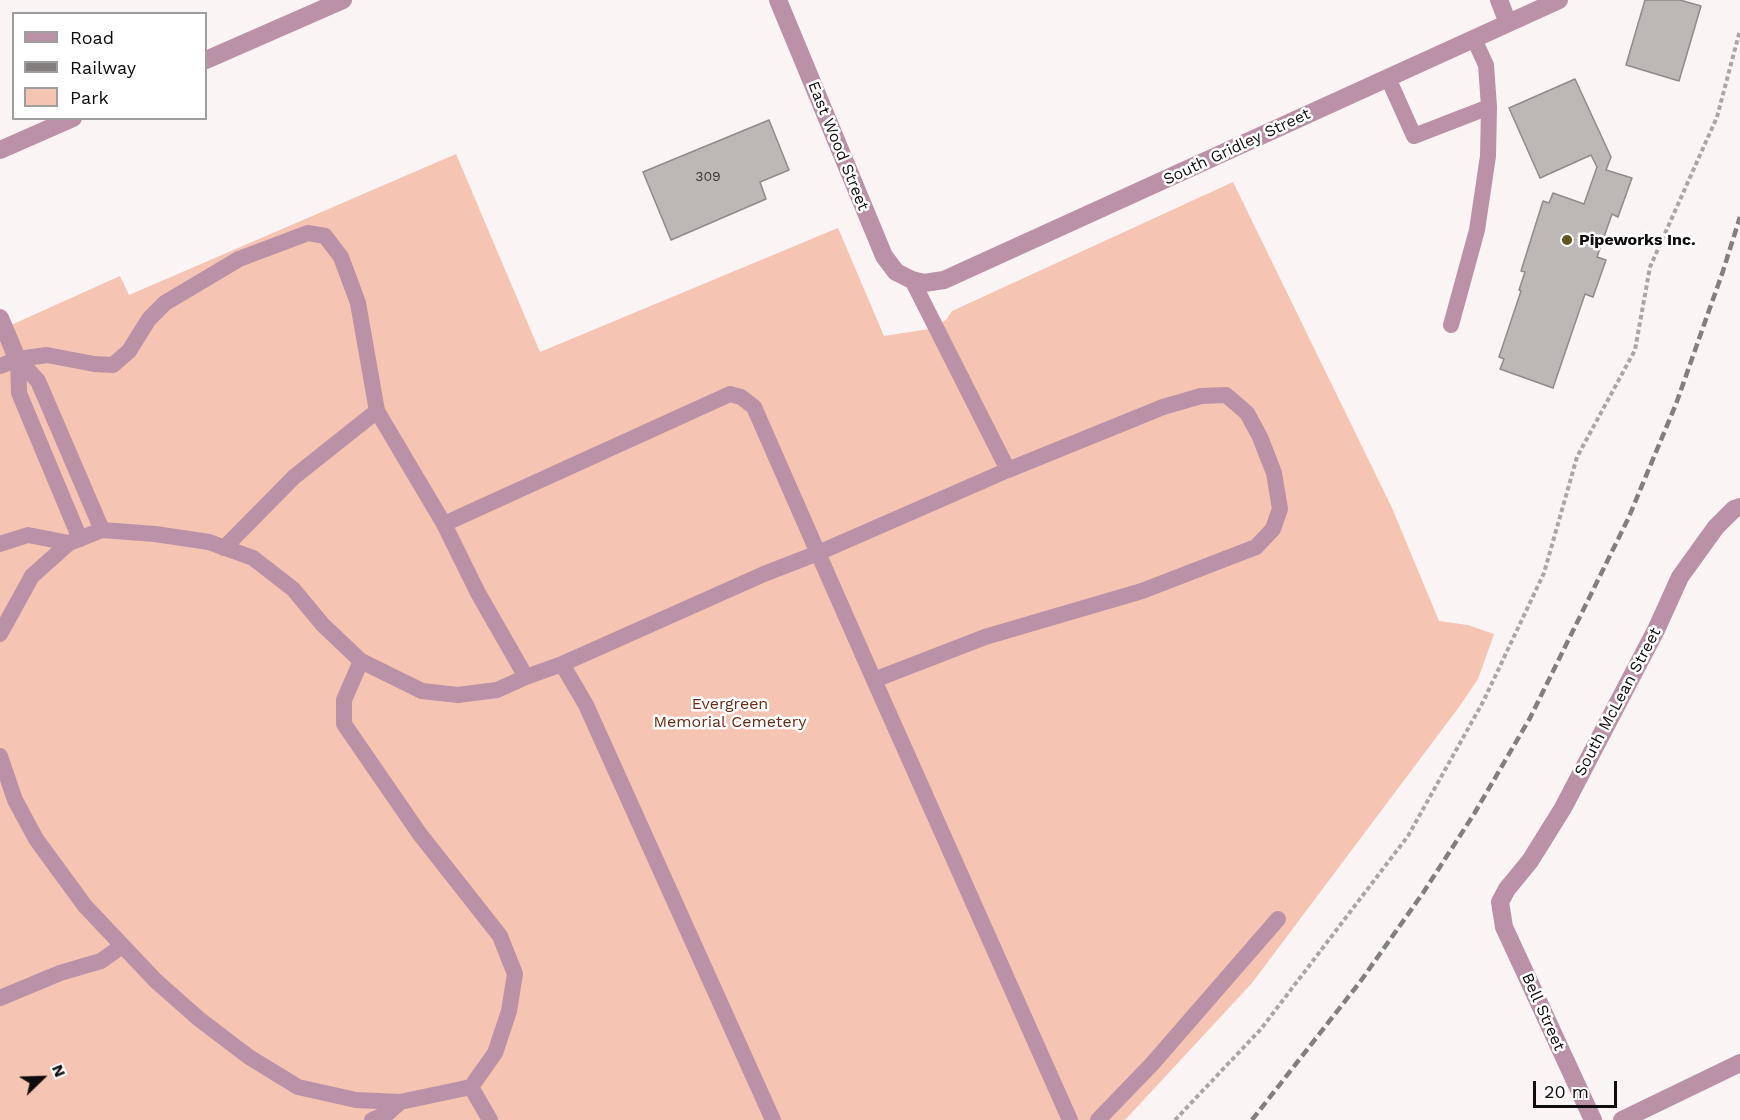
<!DOCTYPE html>
<style>
body{margin:0}
#map{position:relative;width:1740px;height:1120px;overflow:hidden;background:#fbf4f5;font-family:"Work Sans",sans-serif}
canvas{display:block}
.legend{position:absolute;left:12px;top:12px;width:195px;height:108px;box-sizing:border-box;background:#fff;border:2px solid #9f9e9e;margin:0;padding:8px 10px;list-style:none;font-size:18px;color:#0e0c0c}
.legend li{display:flex;align-items:center;gap:12px;height:30px}
.legend b{width:30px;border:2px solid #9f9e9e}
.north{position:absolute;left:12px;top:1048px;width:60px;height:60px;-webkit-text-stroke:4px #fff;paint-order:stroke;rotate:67deg;font-size:16px;font-weight:700;line-height:24px;text-align:center;color:#0e0c0c}
.north::after{content:'';display:block;margin:auto;width:21px;height:27px;background:#0e0c0c;clip-path:polygon(50% 0,100% 100%,50% 72%,0 100%)}
.scale{position:absolute;left:1533px;top:1081px;width:84px;height:27px;box-sizing:border-box;border:3px solid #0e0c0c;border-top:0;padding-left:8px;font-size:18px;line-height:21px;white-space:nowrap;color:#0e0c0c;-webkit-text-stroke:4px #fff;paint-order:stroke}
</style>
<div id="map">
<canvas width="1740" height="1120"></canvas>
<ul class="legend">
<li><b style="height:8px;background:#ba91a7"></b>Road</li>
<li><b style="height:8px;background:#837f7f"></b>Railway</li>
<li><b style="height:16px;background:#f5c4b2"></b>Park</li>
</ul>
<div class="north">N</div>
<div class="scale">20 m</div>
</div>
<script>
const g = document.querySelector('canvas').getContext('2d');
g.lineJoin = 'round';
function fillPath(path, color) { g.fillStyle = color; g.fill(path, 'evenodd'); }
const shape = rows => new Path2D(rows.map(r => 'M' + r).join(''));
function stroke(path, color, width, dash) { g.strokeStyle = color; g.lineWidth = width; g.lineCap = dash ? 'butt' : 'round'; g.setLineDash(dash || []); g.stroke(path); }
function drawText(font, color, halo, rows, align = 'center') {
  g.font = font + ' "Work Sans",sans-serif'; g.lineWidth = 5; g.setLineDash([]); g.textBaseline = 'middle'; g.strokeStyle = halo; g.fillStyle = color; for (const [text, x, y, turn = 0] of rows) {
    g.save(); g.translate(x, y); g.rotate((+turn || 0) * Math.PI / 180); g.textAlign = isNaN(turn) ? turn : align; if (halo) g.strokeText(text, 0, 0); g.fillText(text, 0, 0); g.restore();
  }
}
fillPath(shape([
 [456,154,540,352,838,228,884,336,929,329,946,320,952,311,1233,182,1392,508,1439,621,1468,625,1494,634,1478,679,1459,707,1252,983,1125,1120,0,1120,0,330,120,276,129,295]
]), '#f5c4b2');
const building = shape([
 [1645,0,1680,0,1701,6,1679,81,1626,65,1645,0],
 [1575,79,1611,157,1606,170,1632,178,1618,217,1612,214,1597,257,1606,260,1593,297,1585,294,1553,388,1500,369,1504,359,1499,357,1521,291,1519,290,1525,272,1521,271,1543,201,1549,203,1553,193,1584,204,1597,167,1591,155,1540,178,1509,108,1575,79],
 [769,120,789,170,760,182,766,199,671,240,643,172,769,120]
]);
fillPath(building, '#bdb7b6');
stroke(building, '#918a8a', 1.5);
stroke(shape([
 [1175,1120,1261,1029,1408,836,1483,702,1544,573,1577,457,1635,350,1650,267,1717,117,1740,30]
]), '#aaa5a6', 4, [4.5, 3]);
stroke(shape([
 [1388,78,1414,136,1489,107,1486,65,1474,39],
 [912,280,1008,470],
 [1451,325,1477,230,1488,156,1489,107],
 [18,359,47,355,94,364,113,365,129,351,149,319,165,303,239,259,308,233,325,236,341,257,358,303,377,411,444,524,730,394,741,397,754,407,818,553,1008,470,1163,407,1201,396,1226,395,1247,413,1260,437,1274,473,1280,509,1273,529,1256,547,1142,591,985,637,874,680,1070,1120],
 [18,359,19,393,80,539],
 [18,359,38,381,102,530],
 [0,366,18,359,14,351],
 [444,524,478,593,526,677,562,664],
 [0,544,28,535,69,543],
 [224,548,294,477,377,411],
 [0,634,32,576,69,543,102,530,155,534,209,542,253,558,293,589,323,625,361,661,422,691,458,695,497,690,526,677],
 [361,661,344,700,344,724,419,833,500,936,515,974,509,1011,495,1053,471,1087,490,1120],
 [0,756,15,800,36,839,85,906,156,981,199,1019,249,1057,298,1087,356,1100,400,1102,471,1087],
 [0,998,60,973,101,961,122,946],
 [372,1120,388,1113,400,1102],
 [773,1120,586,705,562,664,764,574,818,553,874,680],
 [1098,1120,1152,1064,1278,919]
]), '#ba91a7', 16);
stroke(shape([
 [778,0,884,256,896,272,912,280,924,283,944,280,1559,0],
 [1499,0,1508,23],
 [206,60,343,0],
 [0,150,73,118],
 [0,318,14,351],
 [1593,1120,1504,927,1500,902,1507,889,1530,861,1563,808,1656,630,1680,577,1716,527,1734,509,1740,507],
 [1622,1120,1740,1063]
]), '#ba91a7', 18);
stroke(shape([
 [1252,1120,1360,982,1423,893,1474,814,1530,718,1628,519,1676,404,1723,271,1740,217]
]), '#837f7f', 4.5, [9, 4.5]);
for (const [x, y, r, color] of [
 [1567,240,6,"#625623"]
]) { const dot = new Path2D(); dot.arc(x, y, r, 0, 2 * Math.PI); g.fillStyle = color; g.fill(dot); stroke(dot, '#fff', 2); }
drawText('14px', '#3a3736', null, [
 ["309",708,177]
]);
drawText('16px', '#0e0c0c', '#fff', [
 ["East Wood Street",838,146,68],
 ["South Gridley Street",1237,147,-25],
 ["South McLean Street",1618,702,-62],
 ["Bell Street",1543,1012,66]
]);
drawText('bold 16px', '#0e0c0c', '#fff', [
 ["Pipeworks Inc.",1579,240]
], 'left');
drawText('16px', '#692b13', '#fff', [
 ["Evergreen",730,704],
 ["Memorial Cemetery",730,722]
]);
</script>
